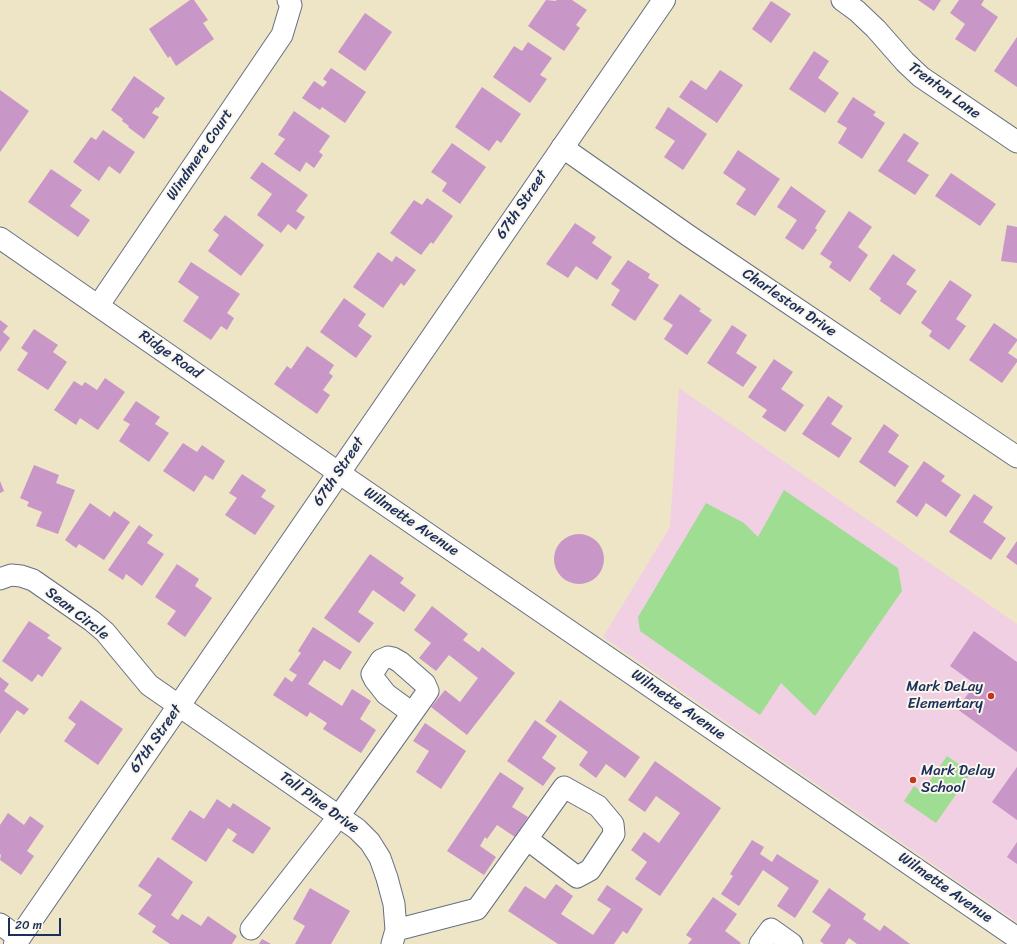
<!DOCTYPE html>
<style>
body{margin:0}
#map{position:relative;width:1017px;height:944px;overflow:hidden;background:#eee5c6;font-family:Sriracha,sans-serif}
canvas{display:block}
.scale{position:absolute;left:8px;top:918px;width:53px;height:18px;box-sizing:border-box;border:2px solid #1b2f5e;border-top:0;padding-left:5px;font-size:12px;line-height:14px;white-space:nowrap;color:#1b2f5e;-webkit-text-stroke:3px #fbf7ec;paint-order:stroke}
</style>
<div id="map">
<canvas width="1017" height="944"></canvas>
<div class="scale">20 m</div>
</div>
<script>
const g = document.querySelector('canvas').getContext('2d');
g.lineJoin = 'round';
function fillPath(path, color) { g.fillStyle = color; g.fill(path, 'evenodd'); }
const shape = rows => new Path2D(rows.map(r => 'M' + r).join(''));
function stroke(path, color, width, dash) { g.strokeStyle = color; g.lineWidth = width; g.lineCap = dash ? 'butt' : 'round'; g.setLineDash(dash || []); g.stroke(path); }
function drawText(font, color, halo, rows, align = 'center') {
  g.font = font + ' Sriracha,sans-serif'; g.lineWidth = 4; g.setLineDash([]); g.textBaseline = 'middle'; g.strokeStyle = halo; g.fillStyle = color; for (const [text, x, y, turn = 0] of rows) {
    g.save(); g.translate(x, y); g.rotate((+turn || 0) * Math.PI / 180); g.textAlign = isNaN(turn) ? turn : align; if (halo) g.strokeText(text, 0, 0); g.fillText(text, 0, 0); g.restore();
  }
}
fillPath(shape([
 [679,388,1017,624,1017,922,603,637,670,527]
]), '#f1d0e4');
fillPath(shape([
 [784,490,898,568,902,591,815,716,781,683,760,715,640,631,638,617,706,503,744,523,758,537],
 [947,756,971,773,936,823,904,801,914,786,922,792]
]), '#9edd92');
fillPath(shape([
 [190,0,194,0,208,20,203,23,214,39,176,66,170,56,168,58,149,29],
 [546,0,556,1,556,0,572,0,587,10,576,25,580,28,564,51,528,26],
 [918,0,941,0,934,11],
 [959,0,984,0,981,5,998,17,975,52,955,39,965,24,950,13],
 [771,1,791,14,771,43,752,29],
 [365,13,392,32,365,71,338,52],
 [1017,37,1017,87,994,71],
 [528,42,552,58,540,75,547,79,530,103,493,77,514,46,522,51],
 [814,51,829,61,818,78,839,93,825,113,789,89],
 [331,68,366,92,345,123,322,107,320,110,302,98,314,81,323,87,327,82,323,79],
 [720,70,743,85,717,123,679,97,691,80,706,90],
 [134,76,165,98,158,108,156,107,152,113,159,117,144,139,128,127,129,126,122,121,123,119,111,110],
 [482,87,521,114,501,143,497,140,489,151,455,127],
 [0,90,29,111,0,152],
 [853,97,876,112,873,115,885,123,862,159,838,143,847,128,837,122],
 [668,107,707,134,683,170,664,157,675,141,655,128],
 [294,111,330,136,319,152,323,155,314,168,306,162,300,172,274,154,285,139,278,135],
 [103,130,135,152,120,174,109,166,99,181,73,162,91,137,96,140],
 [904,133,919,143,907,161,929,175,915,195,878,171],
 [452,143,486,167,460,204,442,191,447,183,431,172],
 [738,150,780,179,755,216,736,204,746,189,723,173],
 [262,162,308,195,296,211,305,217,296,230,288,224,281,233,257,215,272,194,250,178],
 [51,169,82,190,70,206,90,220,78,237,28,202],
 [951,173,996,204,980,226,935,196],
 [791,186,826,211,815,228,817,230,803,250,785,238,797,220,777,207],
 [427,198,453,216,433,244,431,242,421,255,390,233,414,200,422,205],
 [849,211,872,227,858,247,868,255,850,282,829,267,832,262,820,254],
 [225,215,264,245,241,276,208,251,219,235,213,230],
 [575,223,596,237,592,243,612,257,597,280,576,266,568,278,546,264],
 [1007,225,1017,227,1017,263,1001,261],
 [378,252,392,262,396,256,416,270,404,286,401,283,383,308,353,287],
 [893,254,916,270,906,284,917,291,900,315,880,301,881,298,869,289],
 [628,260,650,274,648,278,659,285,635,321,611,305,620,290,611,284],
 [191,262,240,294,227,313,234,318,227,330,221,326,211,340,183,321,199,297,178,282],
 [950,280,972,295,956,319,966,326,949,350,929,336,932,331,921,323],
 [680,294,701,309,699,311,712,320,687,355,664,339,673,325,663,319],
 [344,298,366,314,358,326,372,336,356,358,320,332],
 [0,320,8,326,3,332,10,338,0,352],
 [994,323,1017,339,1017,341,1008,353,1017,359,1017,362,1002,383,969,360],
 [732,325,747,335,736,353,757,367,743,387,707,363],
 [34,329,58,345,53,352,67,362,48,390,17,370,28,353,21,348],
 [307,346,334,365,329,373,333,376,323,390,330,395,317,414,274,384,287,366,291,369],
 [774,359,793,372,781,389,804,405,785,432,762,417,767,410,748,397],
 [105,378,125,392,98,430,80,418,76,425,54,410,74,381,82,386,85,382,97,390],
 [828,396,843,406,831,424,852,438,839,458,802,434],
 [136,401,160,417,155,424,169,433,149,462,119,441,130,424,123,420],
 [884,424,899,435,888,452,909,466,895,487,859,462],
 [183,443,197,452,202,445,225,461,213,480,205,475,194,492,163,471],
 [924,461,945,476,941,481,961,495,946,517,926,503,917,517,896,502],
 [34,465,59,475,56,483,75,490,58,534,36,526,42,512,27,506,29,502,20,498],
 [242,474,266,490,261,497,275,506,255,535,225,515,237,498,229,493],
 [0,481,4,491,0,493],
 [974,494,993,507,983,522,1006,538,991,560,949,532],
 [90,503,110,517,114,511,130,522,104,560,79,544,76,548,65,540],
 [139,525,153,535,147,543,164,554,142,586,126,574,123,580,108,570],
 '554 559a25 25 0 1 1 50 0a25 25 0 1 1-50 0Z',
 [1017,541,1017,565,1006,557],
 [370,554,404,578,400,583,416,595,404,612,373,590,358,612,374,623,359,643,324,618],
 [177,564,199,579,195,586,212,598,185,637,167,624,176,611,155,597],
 [432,606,468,634,463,640,479,652,482,647,515,673,467,735,431,707,445,690,460,702,478,678,449,655,436,671,419,658,431,643,414,630],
 [29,621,50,635,47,638,62,648,42,677,38,674,32,682,2,661],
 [313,627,352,652,340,670,324,660,308,684,342,706,352,689,371,701,360,719,376,730,361,753,323,729,327,723,310,712,307,717,273,695,285,677,292,682,297,675,289,670,301,653,298,651],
 [974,631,1017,662,1017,752,957,709,975,684,950,666],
 [0,677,9,684,4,691,29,709,24,715,17,710,0,734],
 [81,700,123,729,98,765,64,741,76,724,68,718],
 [560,700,640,757,625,778,606,764,596,778,579,765,588,752,545,721],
 [535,720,557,736,542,758,556,768,543,786,507,761],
 [425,723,466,751,441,789,416,772,429,751,413,741],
 [655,761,721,808,660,896,635,879,647,862,631,850,644,832,659,843,680,813,656,796,645,812,628,800],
 [1017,767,1017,820,992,802],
 [500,772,524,788,512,807,528,817,515,837,497,825,487,839,485,837,480,846,496,857,484,875,447,851],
 [217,799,230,808,233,803,271,828,253,854,232,841,237,834,228,828,206,862,171,839,190,810,204,819],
 [8,813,24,825,30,816,44,826,27,851,34,856,21,875,0,860,1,855,0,854,0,825],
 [752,840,764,847,760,854,772,862,777,854,819,881,795,918,777,906,789,888,763,870,739,906,721,894,733,876,730,874],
 [1017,842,1017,864,1007,857],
 [158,857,193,882,171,915,178,920,182,914,201,926,208,916,237,936,232,944,170,944,152,932,156,926,138,914,152,895,138,886],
 [556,884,573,896,561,914,593,935,611,909,597,900,607,885,643,909,627,934,623,931,614,944,558,944,508,911,525,886,545,899],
 [310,888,350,911,331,944,295,944,305,926,293,919],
 [829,888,866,914,863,919,880,931,884,925,910,944,857,944,849,938,845,944,824,944,820,941,831,925,812,912],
 [713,897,737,914,725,931,741,943,740,944,688,944,692,939,686,935],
 [262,939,271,944,259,944]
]), '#c896c7');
const street = shape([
 [842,0,857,11,876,29,905,62,921,77,1017,142],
 [562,147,689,236,1017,457],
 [0,238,339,473,1017,938],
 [98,306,282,35,291,5,288,0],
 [0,579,11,575,21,576,33,580,92,621,105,632,149,685,357,829,370,842,380,858,387,878,394,904,396,930,392,944],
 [0,924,19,938],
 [251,929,339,816,428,691,425,684,400,662,393,658,388,657,381,660,372,674,375,680,386,694,412,713],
 [396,930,477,909,527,839,564,787,598,806,613,824,614,834,590,870,577,877,527,839],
 [760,944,771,929,792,944]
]);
const secondary = shape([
 [15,944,664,0]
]);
stroke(street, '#656f82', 23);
stroke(secondary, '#656f82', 24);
stroke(street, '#fff', 21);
stroke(secondary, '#fff', 22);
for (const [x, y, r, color] of [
 [991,696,4,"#c8321e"],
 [913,780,4,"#c8321e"]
]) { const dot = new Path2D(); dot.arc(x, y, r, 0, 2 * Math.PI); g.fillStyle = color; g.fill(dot); stroke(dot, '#fbf7ec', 1.5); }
drawText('15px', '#1b2f5e', '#fbf7ec', [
 ["Trenton Lane",944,91,36],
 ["Windmere Court",200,155,-56],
 ["67th Street",522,205,-56],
 ["Charleston Drive",789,303,34],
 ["Ridge Road",170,355,35],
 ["67th Street",339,472,-56],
 ["Wilmette Avenue",411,522,34],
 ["Sean Circle",77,614,38],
 ["Wilmette Avenue",678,705,35],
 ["67th Street",156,739,-55],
 ["Tall Pine Drive",319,803,36],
 ["Wilmette Avenue",945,888,35]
]);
drawText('15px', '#1b2f5e', '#fbf7ec', [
 ["Mark DeLay",983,687],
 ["Elementary",983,704],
 ["Mark Delay",921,771,"left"],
 ["School",921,788,"left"]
], 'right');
</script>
